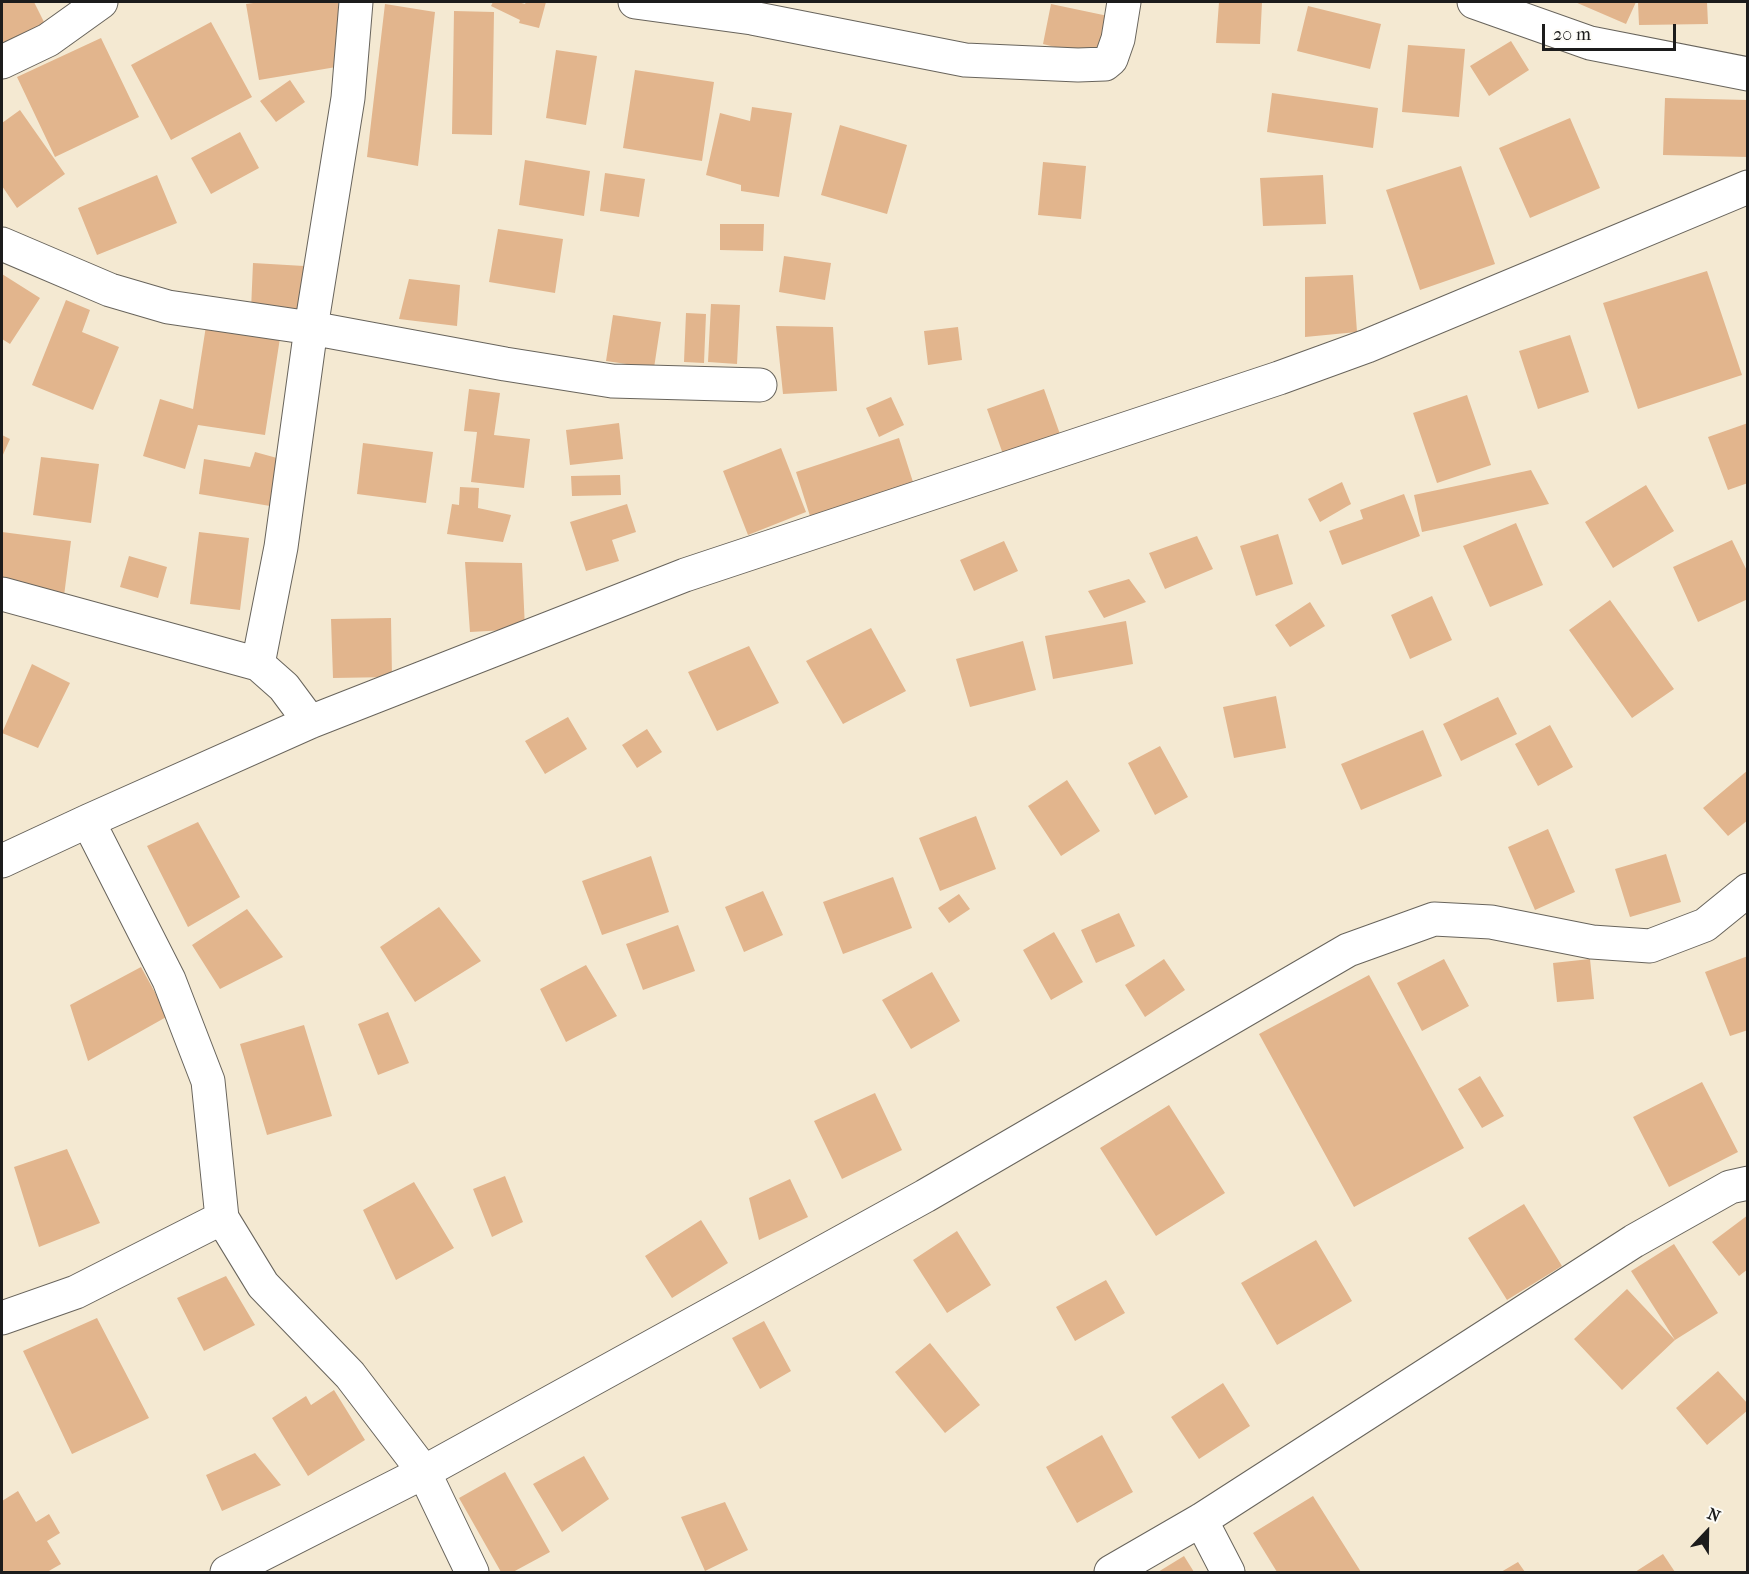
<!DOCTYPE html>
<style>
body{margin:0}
#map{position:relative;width:1749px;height:1574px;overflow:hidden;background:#f4e9d2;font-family:"IM FELL French Canon",serif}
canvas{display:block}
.frame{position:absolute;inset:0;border:3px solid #1c1c1c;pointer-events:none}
.north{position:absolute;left:1677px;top:1502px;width:60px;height:60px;-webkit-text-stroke:4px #fdfcf7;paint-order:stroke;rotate:22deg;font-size:16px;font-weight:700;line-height:24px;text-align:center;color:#1c1c1c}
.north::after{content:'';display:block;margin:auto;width:21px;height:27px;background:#1c1c1c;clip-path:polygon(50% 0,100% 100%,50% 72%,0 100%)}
.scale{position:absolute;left:1542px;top:24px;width:134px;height:27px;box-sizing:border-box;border:3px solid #1c1c1c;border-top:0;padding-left:8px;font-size:18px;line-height:21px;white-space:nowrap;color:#1c1c1c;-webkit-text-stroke:4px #fdfcf7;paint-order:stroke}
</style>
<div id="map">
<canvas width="1749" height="1574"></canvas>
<div class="frame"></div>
<div class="north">N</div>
<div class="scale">20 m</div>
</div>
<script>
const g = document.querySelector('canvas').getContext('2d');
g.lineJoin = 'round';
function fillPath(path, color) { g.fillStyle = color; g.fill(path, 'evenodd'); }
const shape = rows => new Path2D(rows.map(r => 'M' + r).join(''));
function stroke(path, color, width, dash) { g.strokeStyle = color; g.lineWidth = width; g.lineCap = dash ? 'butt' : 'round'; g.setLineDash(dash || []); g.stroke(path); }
fillPath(shape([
 [2,2,34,2,50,34,9,53,2,39],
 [260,2,338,2,348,65,259,80,246,4],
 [493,2,518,2,525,4,526,2,546,2,539,28,519,23,520,20,491,6],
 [1219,2,1262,2,1260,44,1216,43],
 [1575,2,1636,2,1626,24],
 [1638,2,1707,2,1708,24,1639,25],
 [385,4,435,12,418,166,367,157],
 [1051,4,1108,16,1099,55,1079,53,1043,44],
 [1308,6,1381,24,1370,69,1297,51],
 [454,11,494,12,492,135,452,134],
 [211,22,252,97,171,140,131,65],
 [101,38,139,117,55,157,17,77],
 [1511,41,1529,70,1489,96,1470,66],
 [1408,45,1465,49,1459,117,1402,112],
 [556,50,597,56,586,125,546,118],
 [635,70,714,82,702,161,623,148],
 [290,80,305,102,276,122,260,101],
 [1272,93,1378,108,1373,148,1267,132],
 [1665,98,1748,100,1748,157,1663,155],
 [752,107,792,113,779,197,741,191,741,185,706,175,720,113,750,121],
 [20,110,65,174,17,208,2,186,2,123],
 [1570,118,1600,188,1530,218,1499,148],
 [840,125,907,145,887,214,821,195],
 [240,132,259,168,211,194,191,158],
 [525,160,590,171,584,216,519,205],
 [1043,162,1086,166,1081,219,1038,215],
 [1461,166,1495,264,1420,290,1386,190],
 [605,173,645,179,639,217,600,211],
 [157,175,177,223,97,255,78,208],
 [1323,175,1326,224,1263,226,1260,178],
 [720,224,764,224,763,251,720,250],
 [498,229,563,239,555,293,489,282],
 [784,256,831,263,825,300,779,292],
 [253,263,304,266,302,312,251,310],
 [1707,271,1742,375,1638,409,1603,303],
 [2,274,40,298,10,344,2,339],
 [1353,275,1357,332,1305,337,1305,277],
 [409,279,460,285,457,326,399,319],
 [66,300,90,310,82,332,119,347,93,410,32,385],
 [711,304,740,305,737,364,708,362],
 [686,313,706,314,704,363,684,362],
 [613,315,661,322,654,368,606,361],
 [206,326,280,338,265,435,198,425,185,469,143,456,160,399,193,409],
 [776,326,833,327,837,391,783,394],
 [958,327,962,360,928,365,924,331],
 [1570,335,1589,392,1538,409,1519,351],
 [469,389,500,393,494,435,530,439,524,488,471,482,477,432,464,431],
 [1044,389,1061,437,1004,457,987,409],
 [1467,395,1491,465,1437,483,1413,413],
 [891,397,904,425,879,437,866,408],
 [619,423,623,459,570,465,566,430],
 [1748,423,1748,483,1728,490,1708,437],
 [2,435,10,439,2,457],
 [899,438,913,482,810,516,796,472],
 [363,443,433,452,426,503,357,494],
 [781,448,806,512,748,535,723,471],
 [255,452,288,461,276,507,199,494,204,459,250,467],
 [41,457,99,464,91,523,33,515],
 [1531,470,1549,504,1422,532,1414,495],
 [620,475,621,495,572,496,571,476],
 [1342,482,1351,504,1320,522,1308,499],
 [1646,485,1674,531,1613,568,1585,522],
 [460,487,479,488,478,508,511,515,503,542,447,534,452,504,459,505],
 [1404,494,1420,536,1342,565,1329,531,1363,519,1360,510],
 [627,504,636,532,612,540,619,561,586,571,570,522],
 [1516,523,1543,585,1490,607,1463,546],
 [2,532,71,541,64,596,2,588],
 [199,532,249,538,240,610,190,604],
 [1278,534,1293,584,1256,596,1240,546],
 [1197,536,1213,569,1165,589,1149,553],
 [1732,540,1748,573,1748,599,1698,622,1673,567],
 [1004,541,1018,571,974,591,960,560],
 [129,556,167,567,158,598,120,587],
 [465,562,522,563,525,629,470,632],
 [1129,579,1146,602,1104,618,1088,591],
 [1432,596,1452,640,1410,659,1391,615],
 [1610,600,1674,689,1632,718,1569,630],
 [1310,602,1325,626,1290,647,1275,625],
 [391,618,392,677,333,678,331,619],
 [1126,621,1133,664,1053,679,1045,636],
 [871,628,906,691,843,724,806,661],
 [1023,641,1036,690,970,707,956,659],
 [749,646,779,703,717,731,688,672],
 [32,664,70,683,38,748,2,733],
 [1276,696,1286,748,1234,758,1223,707],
 [1498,697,1517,734,1461,761,1443,724],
 [568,717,587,749,545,774,525,741],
 [1550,725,1573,767,1538,786,1515,744],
 [647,729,662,752,637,768,622,745],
 [1423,730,1442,776,1361,810,1341,764],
 [1160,746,1188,797,1155,815,1128,763],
 [1748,770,1748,820,1728,836,1703,808],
 [1067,780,1100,831,1061,856,1028,806],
 [976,816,996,869,940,891,919,838],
 [198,822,240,897,188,927,147,846],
 [1548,829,1575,892,1535,910,1508,847],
 [1666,854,1681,902,1630,917,1615,869],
 [651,856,669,912,602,935,582,881],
 [893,877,912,928,843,954,823,902],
 [763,891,783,935,744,952,725,907],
 [959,894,970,909,949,923,938,908],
 [439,907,481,961,415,1002,380,947],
 [247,909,283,957,220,989,192,945],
 [1119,913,1135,946,1096,963,1081,930],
 [678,925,695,971,643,990,626,944],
 [1054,932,1083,982,1051,1000,1023,950],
 [1748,956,1748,1030,1730,1036,1705,972],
 [1164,959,1185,990,1145,1017,1125,985],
 [1444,959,1469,1006,1422,1031,1397,983],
 [1590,959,1594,999,1557,1002,1553,963],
 [586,965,617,1016,566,1042,540,989],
 [141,967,168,1016,88,1061,70,1005],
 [932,972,960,1021,911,1049,882,1000],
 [1369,975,1464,1148,1354,1207,1259,1034],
 [388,1012,409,1063,378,1075,358,1024],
 [304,1025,332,1116,267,1135,240,1044],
 [1480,1076,1504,1116,1482,1128,1458,1089],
 [1702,1082,1738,1152,1669,1187,1633,1117],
 [875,1093,902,1150,842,1179,814,1121],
 [1169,1105,1225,1193,1156,1236,1100,1148],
 [67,1149,100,1223,39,1247,14,1167],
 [505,1176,523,1222,492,1237,473,1189],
 [790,1179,808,1217,759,1240,749,1198],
 [414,1182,454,1248,396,1280,363,1210],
 [1524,1204,1562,1266,1507,1300,1468,1238],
 [1748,1215,1748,1269,1739,1276,1712,1242],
 [701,1220,728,1263,672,1298,645,1256],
 [957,1231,991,1285,947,1313,913,1260],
 [1316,1240,1352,1301,1277,1345,1241,1283],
 [1674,1244,1718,1313,1675,1340,1631,1271],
 [226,1276,255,1325,204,1351,177,1298],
 [1106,1280,1125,1313,1075,1341,1056,1307],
 [1627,1289,1675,1340,1622,1390,1574,1339],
 [97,1318,149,1418,72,1454,23,1351],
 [764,1321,791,1371,760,1389,732,1338],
 [930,1343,980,1405,945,1433,895,1372],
 [1718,1371,1748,1404,1748,1410,1707,1445,1676,1408],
 [1223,1383,1250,1426,1199,1459,1171,1417],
 [334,1390,365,1440,308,1476,272,1418,306,1396,311,1405],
 [1102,1435,1133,1492,1077,1523,1046,1467],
 [255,1453,281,1485,222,1511,206,1475],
 [584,1456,609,1499,562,1532,533,1484],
 [505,1472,550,1552,513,1572,501,1572,459,1498],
 [18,1491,36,1522,49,1514,60,1533,47,1541,61,1564,47,1572,2,1572,2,1501],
 [1313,1496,1361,1572,1277,1572,1253,1533],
 [725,1502,748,1550,705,1571,681,1517],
 [1663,1554,1675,1572,1635,1572],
 [1184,1556,1194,1572,1158,1572],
 [1518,1562,1525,1572,1501,1572]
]), '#e2b58d');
const street = shape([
 [635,2,752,18,965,60,1078,65,1105,64,1111,59,1118,39,1124,2],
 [1474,2,1590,43,1748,74],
 [2,62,48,40,101,2],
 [2,244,110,290,168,307,311,328,505,364,612,381,760,385],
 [2,594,258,664,284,687,310,722],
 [258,664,281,547,311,328,348,98,356,2],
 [2,861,88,821,310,722,685,575,1279,378,1367,346,1748,187],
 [222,1218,263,1285,350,1375,424,1472,472,1572],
 [2,1318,76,1292,222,1218,208,1081,169,980,88,821],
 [1201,1520,1228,1572],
 [227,1572,424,1472,925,1196,1348,950,1434,919,1491,922,1592,942,1650,946,1705,925,1748,890],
 [1111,1572,1201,1520,1634,1241,1730,1187,1748,1183]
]);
stroke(street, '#68645c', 35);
stroke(street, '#fff', 33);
</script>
